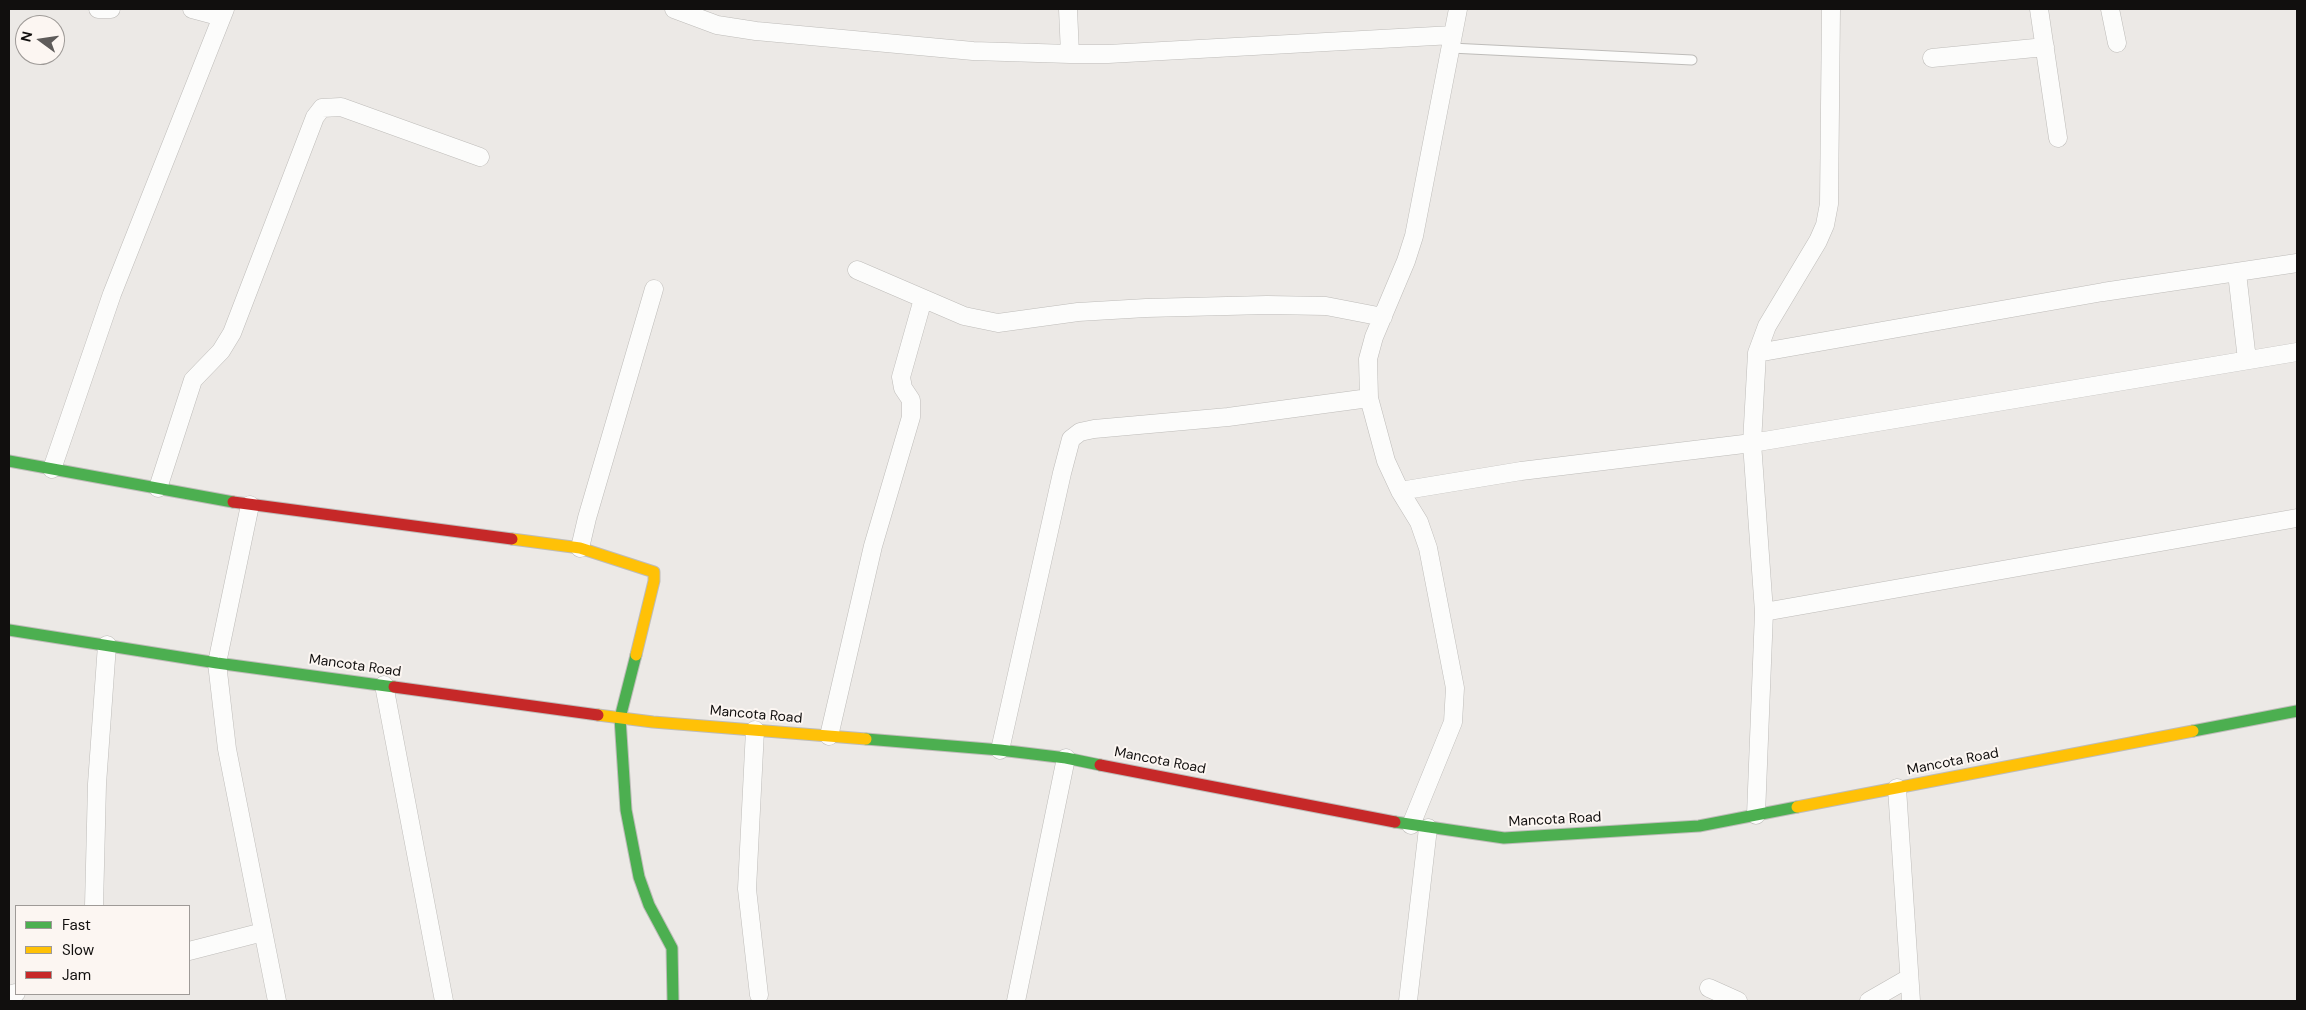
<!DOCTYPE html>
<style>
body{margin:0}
#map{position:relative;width:2306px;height:1010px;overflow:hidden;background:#ece9e6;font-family:"DM Sans",sans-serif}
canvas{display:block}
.frame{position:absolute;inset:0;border:10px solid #110f0e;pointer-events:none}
.legend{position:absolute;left:15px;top:905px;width:175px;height:90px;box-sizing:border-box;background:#fcf6f2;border:1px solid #9e9a97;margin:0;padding:6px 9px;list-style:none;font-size:15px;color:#110f0e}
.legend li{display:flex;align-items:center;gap:10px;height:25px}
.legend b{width:25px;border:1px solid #9e9a97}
.north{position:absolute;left:15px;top:15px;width:50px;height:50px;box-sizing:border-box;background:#fcf6f2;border:1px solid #9e9a97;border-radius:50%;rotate:284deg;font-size:14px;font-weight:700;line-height:20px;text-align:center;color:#110f0e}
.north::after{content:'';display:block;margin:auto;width:18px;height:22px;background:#5e5b5a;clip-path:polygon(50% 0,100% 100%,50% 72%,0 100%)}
</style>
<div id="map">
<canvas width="2306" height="1010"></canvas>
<div class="frame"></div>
<ul class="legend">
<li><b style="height:6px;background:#4caf50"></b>Fast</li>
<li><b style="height:6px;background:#ffc107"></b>Slow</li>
<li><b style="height:6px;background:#c62828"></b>Jam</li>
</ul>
<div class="north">N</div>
</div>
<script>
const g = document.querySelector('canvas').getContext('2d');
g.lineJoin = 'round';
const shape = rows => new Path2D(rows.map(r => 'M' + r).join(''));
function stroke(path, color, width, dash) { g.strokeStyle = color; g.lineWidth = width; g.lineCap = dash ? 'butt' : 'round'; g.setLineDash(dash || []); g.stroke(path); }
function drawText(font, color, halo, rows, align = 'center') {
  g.font = font + ' "DM Sans",sans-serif'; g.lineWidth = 4; g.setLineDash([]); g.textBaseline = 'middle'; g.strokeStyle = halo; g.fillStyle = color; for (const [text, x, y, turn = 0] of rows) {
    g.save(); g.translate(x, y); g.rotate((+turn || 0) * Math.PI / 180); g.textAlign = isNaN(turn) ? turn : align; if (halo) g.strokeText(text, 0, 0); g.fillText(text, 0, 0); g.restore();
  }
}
const lane = shape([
 [1451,48,1692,60]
]);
const street = shape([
 [98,9,111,9],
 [192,9,222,17],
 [674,9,717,25,756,31,973,51,1070,54,1108,54,1453,35],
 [1068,9,1070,54],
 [2039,9,2058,138],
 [2110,9,2117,43],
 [1932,58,2045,47],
 [857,270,964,316,998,323,1078,312,1146,308,1267,305,1326,306,1383,317],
 [2237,273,2247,360],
 [1757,353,2103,292,2297,263],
 [52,469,112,294,225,9],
 [158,488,193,380,221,351,232,333,315,117,322,108,341,107,480,157],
 [1400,491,1521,471,1752,443,2297,352],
 [250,505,217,663,227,749,277,1001],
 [580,548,587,518,654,289],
 [1764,612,2297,518],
 [384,685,444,1001],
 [755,730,747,889,759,995],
 [829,736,873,546,911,417,911,400,903,388,901,377,923,299],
 [1000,750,1062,473,1071,439,1080,432,1094,429,1228,417,1369,398],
 [1897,788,1911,1001],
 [1756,815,1764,612,1752,443,1757,353,1767,326,1818,241,1825,225,1829,204,1831,9],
 [1411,825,1453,722,1455,688,1428,548,1419,522,1400,491,1386,461,1369,398,1368,359,1374,337,1406,261,1414,236,1458,9],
 [94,906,97,784,107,645],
 [189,951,263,932],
 [1709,988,1738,1001],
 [9,995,16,993],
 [1016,1001,1066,758],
 [1408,1001,1428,828],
 [1869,1001,1909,978]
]);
const fast = shape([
 [9,461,233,502],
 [9,630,217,663,394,687],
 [636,655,620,718,626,810,639,877,649,905,672,948,673,1001],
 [2193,731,2297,711],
 [866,739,1000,750,1066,758,1100,765],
 [1395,822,1504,838,1699,826,1797,807]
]);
const slow = shape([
 [512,539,580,548,654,572,654,581,636,655],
 [598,715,653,722,866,739],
 [1797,807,2193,731]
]);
const jam = shape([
 [233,502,512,539],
 [394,687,598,715],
 [1100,765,1395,822]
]);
stroke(lane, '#bebcb9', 11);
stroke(street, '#bebcb9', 19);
stroke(fast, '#bebcb9', 13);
stroke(slow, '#bebcb9', 13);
stroke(jam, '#bebcb9', 13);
stroke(lane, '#fcfcfb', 9);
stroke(street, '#fcfcfb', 18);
stroke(fast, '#4caf50', 11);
stroke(slow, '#ffc107', 11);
stroke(jam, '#c62828', 11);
drawText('14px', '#110f0e', '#fcf6f2', [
 ["Mancota Road",355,666,8],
 ["Mancota Road",756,715,5],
 ["Mancota Road",1160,761,11],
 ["Mancota Road",1953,762,-11],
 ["Mancota Road",1555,820,-3]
]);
</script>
